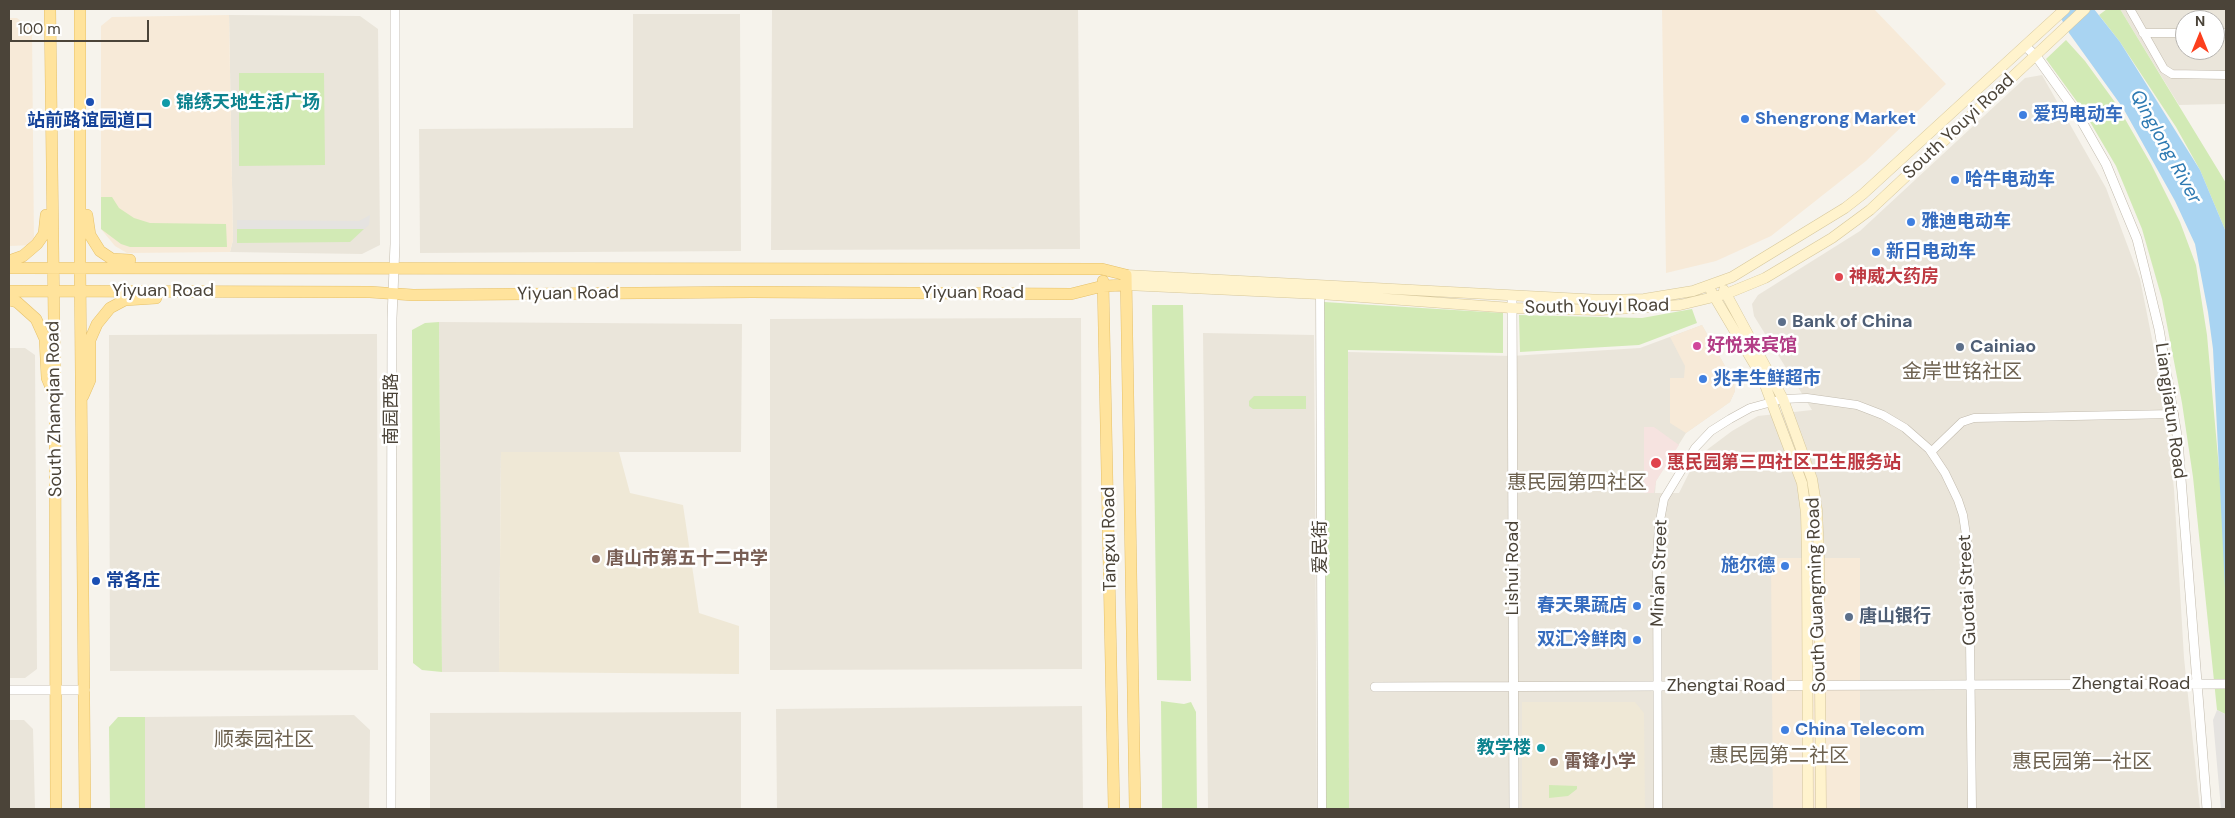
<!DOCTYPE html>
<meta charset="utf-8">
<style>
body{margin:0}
#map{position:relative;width:2235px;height:818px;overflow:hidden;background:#f6f3ec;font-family:"DM Sans",sans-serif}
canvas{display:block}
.frame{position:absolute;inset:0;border:10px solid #4b4439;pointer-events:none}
.north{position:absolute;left:2175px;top:10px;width:50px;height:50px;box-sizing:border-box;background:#fff;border:1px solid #b7b4b0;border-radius:50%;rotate:0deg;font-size:14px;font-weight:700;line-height:20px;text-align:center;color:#4b4439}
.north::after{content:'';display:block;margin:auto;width:18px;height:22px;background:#fc3f1d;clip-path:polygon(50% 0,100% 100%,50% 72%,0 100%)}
.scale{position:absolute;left:10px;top:20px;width:139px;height:22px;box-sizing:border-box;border:2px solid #4b4439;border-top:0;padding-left:6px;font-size:15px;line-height:18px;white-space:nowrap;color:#4b4439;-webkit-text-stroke:4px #fff;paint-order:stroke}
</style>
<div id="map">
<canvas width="2235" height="818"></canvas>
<div class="frame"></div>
<div class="north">N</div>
<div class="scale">100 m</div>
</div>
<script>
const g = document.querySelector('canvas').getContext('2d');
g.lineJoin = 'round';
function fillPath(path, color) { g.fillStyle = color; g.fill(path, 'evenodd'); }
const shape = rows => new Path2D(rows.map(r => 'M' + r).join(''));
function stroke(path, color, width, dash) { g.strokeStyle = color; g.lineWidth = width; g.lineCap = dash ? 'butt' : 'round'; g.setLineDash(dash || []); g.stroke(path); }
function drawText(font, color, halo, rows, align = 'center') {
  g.font = font + ' "DM Sans","Noto Sans SC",sans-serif'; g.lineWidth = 5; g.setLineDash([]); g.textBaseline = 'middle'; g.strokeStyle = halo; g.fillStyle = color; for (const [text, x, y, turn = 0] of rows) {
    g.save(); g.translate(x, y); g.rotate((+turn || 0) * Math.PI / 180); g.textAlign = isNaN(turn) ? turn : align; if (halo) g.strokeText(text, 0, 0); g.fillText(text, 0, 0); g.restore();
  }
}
fillPath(shape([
 [772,9,1078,9,1080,249,771,250],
 [2120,9,2226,9,2226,104,2179,105],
 [2185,20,2215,20,2215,50,2185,50],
 [633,14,740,14,741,251,420,253,419,129,633,128],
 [229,15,360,16,378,29,380,245,362,254,230,252,233,240],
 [2042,75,2106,188,2140,279,2164,399,2174,489,2184,658,2200,809,1349,809,1348,352,1511,356,1640,348,1702,325,1734,382,1735,391,1730,402,1686,433,1656,481,1655,493,1679,493,1691,469,1708,449,1732,431,1758,416,1812,410,1754,316,1752,304,1758,295,1860,231,2025,78],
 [1081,318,1082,669,770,670,770,319],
 [439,322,742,324,741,452,501,452,499,672,442,672],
 [1203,333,1314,335,1317,809,1208,809],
 [377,334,378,670,110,671,109,335],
 [9,348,25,348,35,355,37,669,25,678,9,678],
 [1082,706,1083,809,777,809,776,709],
 [741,712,741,809,430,809,430,713],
 [354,715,370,730,369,809,145,809,145,717],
 [9,720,24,720,33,729,35,809,9,809]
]), '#eae5da');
fillPath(shape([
 [1662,9,1874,9,1946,84,1866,161,1771,236,1716,261,1666,273],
 [229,15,233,240,230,252,127,253,115,246,101,229,101,26,112,17],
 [9,18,17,18,32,30,34,245,9,246],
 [1702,325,1734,382,1735,391,1730,402,1686,433,1670,423,1670,378,1684,378,1685,366,1670,337],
 [1771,558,1860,558,1860,809,1773,809]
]), '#f7ead8');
fillPath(shape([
 [501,452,619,452,630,493,683,505,699,613,739,626,739,674,499,672],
 [1522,702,1635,702,1644,713,1645,809,1522,809]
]), '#efe8d6');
fillPath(shape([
 [1644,427,1654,427,1679,445,1656,481,1654,493,1644,493]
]), '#f6e3e0');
fillPath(shape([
 [2107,9,2120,9,2226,183,2226,232,2200,170,2176,127,2120,42,2099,15],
 [2066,40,2085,61,2117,105,2151,164,2180,222,2196,265,2207,335,2226,546,2226,726,2225,714,2217,710,2193,477,2182,403,2162,299,2142,229,2116,166,2083,110,2046,59],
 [239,73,324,73,325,165,239,166],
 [101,197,112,197,119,208,134,218,150,223,226,224,227,247,130,247,121,244,101,229],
 [237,229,364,229,350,242,237,243],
 [1324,302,1503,313,1503,353,1348,350,1349,809,1326,809],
 [1152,305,1183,305,1191,681,1157,680],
 [1692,309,1697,323,1639,345,1520,352,1519,315,1642,318],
 [439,322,442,672,422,670,413,663,412,330,425,323],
 [1254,396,1306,396,1306,409,1253,409,1249,406,1249,401],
 [1161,701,1184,704,1191,702,1196,712,1197,809,1162,809],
 [118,717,145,717,145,809,110,809,109,727],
 [1549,785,1577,786,1577,789,1568,796,1549,798]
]), '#d2eab5');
fillPath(shape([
 [370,215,369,225,364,229,237,229,237,220,359,221],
 [2217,710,2225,714,2226,726,2226,809,2221,809,2213,720]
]), '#e5e3e0');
fillPath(shape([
 [2056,9,2094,9,2120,42,2200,170,2226,232,2226,608,2213,349,2208,312,2195,244,2175,201,2123,108,2069,33]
]), '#a9d4f2');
const minor = shape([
 [2130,9,2164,69,2172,74,2226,75],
 [2143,33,2185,33],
 [2215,33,2226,33],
 [1320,289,1322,809],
 [1931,452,1962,422,1974,418,2174,414],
 [1658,809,1657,557,1659,526,1664,499,1695,448,1711,431,1730,419,1750,408,1783,399,1807,398,1857,405,1883,415,1905,428,1929,449,1945,473,1958,500,1963,515,1969,555,1972,809]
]);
const tertiary = shape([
 [2025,46,2036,56,2077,113,2106,164,2137,239,2145,271,2159,329,2178,441,2207,809],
 [1512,296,1514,809],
 [1375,687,2226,684],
 [9,690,85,690],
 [391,809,392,318,395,244,395,9]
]);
const secondary = shape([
 [1126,275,1602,300,1644,299,1693,291,1732,277,1845,208,1863,194,2065,9],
 [1126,285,1320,294,1512,308,1601,310,1680,305,1726,294,1765,278,1832,238,1870,210,2085,9],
 [1724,290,1783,399,1812,479,1817,510,1819,554,1821,809],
 [1711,291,1762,377,1802,483,1806,513,1807,554,1808,809]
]);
const primary = shape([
 [50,9,55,399,56,809],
 [80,9,80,266,85,809],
 [87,215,90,235,100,251,112,259,130,260],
 [9,261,23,256,37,244,44,234,46,215],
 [9,268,1102,269,1126,275,1135,809],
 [1103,281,1114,809],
 [9,291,370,292,413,295,752,292,1071,294,1103,286,1126,285],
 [9,300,17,302,36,319,45,339,47,378,52,390],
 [83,396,90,380,90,340,97,324,110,308,125,300,156,298]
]);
stroke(minor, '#c2bbae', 9);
stroke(tertiary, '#c2bbae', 10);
stroke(secondary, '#d6c79b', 11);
stroke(primary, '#e6c16a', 12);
stroke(minor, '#fff', 8);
stroke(tertiary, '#fff', 9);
stroke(secondary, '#fff3cd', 10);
stroke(primary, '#ffe39c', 11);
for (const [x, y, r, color] of [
 [90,102,5,"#1a4fb4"],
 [166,103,5,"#0f9aa8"],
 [2023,115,5,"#3f7fe0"],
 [1745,119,5,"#3f7fe0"],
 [1955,180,5,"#3f7fe0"],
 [1911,222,5,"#3f7fe0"],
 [1876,252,5,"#3f7fe0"],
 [1839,277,5,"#e0444e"],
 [1782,322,5,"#5c6f8a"],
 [1697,346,5,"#d1479c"],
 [1960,347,5,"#5c6f8a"],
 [1703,379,5,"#3f7fe0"],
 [1656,463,6,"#e0444e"],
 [596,559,5,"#8d6e63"],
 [1785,566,5,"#3f7fe0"],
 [96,581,5,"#1a4fb4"],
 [1637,606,5,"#3f7fe0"],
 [1849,617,5,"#5c6f8a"],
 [1637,640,5,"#3f7fe0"],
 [1785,730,5,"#3f7fe0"],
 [1541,748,5,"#0f9aa8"],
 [1554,762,5,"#8d6e63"]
]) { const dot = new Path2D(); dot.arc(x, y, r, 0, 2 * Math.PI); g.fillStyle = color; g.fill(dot); stroke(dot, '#fff', 2); }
drawText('bold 18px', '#0d838f', '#fff', [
 ["锦绣天地生活广场",176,103],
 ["教学楼",1531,748,"right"]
], 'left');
drawText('bold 18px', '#366cbe', '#fff', [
 ["爱玛电动车",2033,115],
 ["Shengrong Market",1755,119],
 ["哈牛电动车",1965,180],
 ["雅迪电动车",1921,222],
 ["新日电动车",1886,252],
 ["兆丰生鲜超市",1713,379],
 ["施尔德",1775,566,"right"],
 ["春天果蔬店",1627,606,"right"],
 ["双汇冷鲜肉",1627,640,"right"],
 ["China Telecom",1795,730]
], 'left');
drawText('bold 18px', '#164399', '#fff', [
 ["站前路谊园道口",90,121],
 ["常各庄",106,581,"left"]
]);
drawText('18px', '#4b4439', '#fff', [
 ["South Youyi Road",1959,127,-43],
 ["Yiyuan Road",163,291],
 ["Yiyuan Road",973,293],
 ["Yiyuan Road",568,294,-1],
 ["South Youyi Road",1597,307,-1],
 ["South Zhanqian Road",55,409,-91],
 ["南园西路",392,409,-90],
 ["Liangjiatun Road",2170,411,82],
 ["Tangxu Road",1110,539,-91],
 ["爱民街",1321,547,-90],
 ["Lishui Road",1513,568,-90],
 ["Min'an Street",1660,573,-88],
 ["Guotai Street",1968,590,-93],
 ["South Guangming Road",1817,595,-92],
 ["Zhengtai Road",2131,684],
 ["Zhengtai Road",1726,686]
]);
drawText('bold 18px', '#be3a42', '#fff', [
 ["神威大药房",1849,277],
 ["惠民园第三四社区卫生服务站",1667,463]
], 'left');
drawText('bold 18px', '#4e5e75', '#fff', [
 ["Bank of China",1792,322],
 ["Cainiao",1970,347],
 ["唐山银行",1859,617]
], 'left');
drawText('bold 18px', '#b23c85', '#fff', [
 ["好悦来宾馆",1707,346]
], 'left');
drawText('bold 18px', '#785e54', '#fff', [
 ["唐山市第五十二中学",606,559],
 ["雷锋小学",1564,762]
], 'left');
drawText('italic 19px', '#2e7ab2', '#fff', [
 ["Qinglong River",2165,147,61]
]);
drawText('20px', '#6e6250', '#fff', [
 ["金岸世铭社区",1962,373],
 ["惠民园第四社区",1577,484],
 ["顺泰园社区",264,741],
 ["惠民园第二社区",1779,757],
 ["惠民园第一社区",2082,763]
]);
</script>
